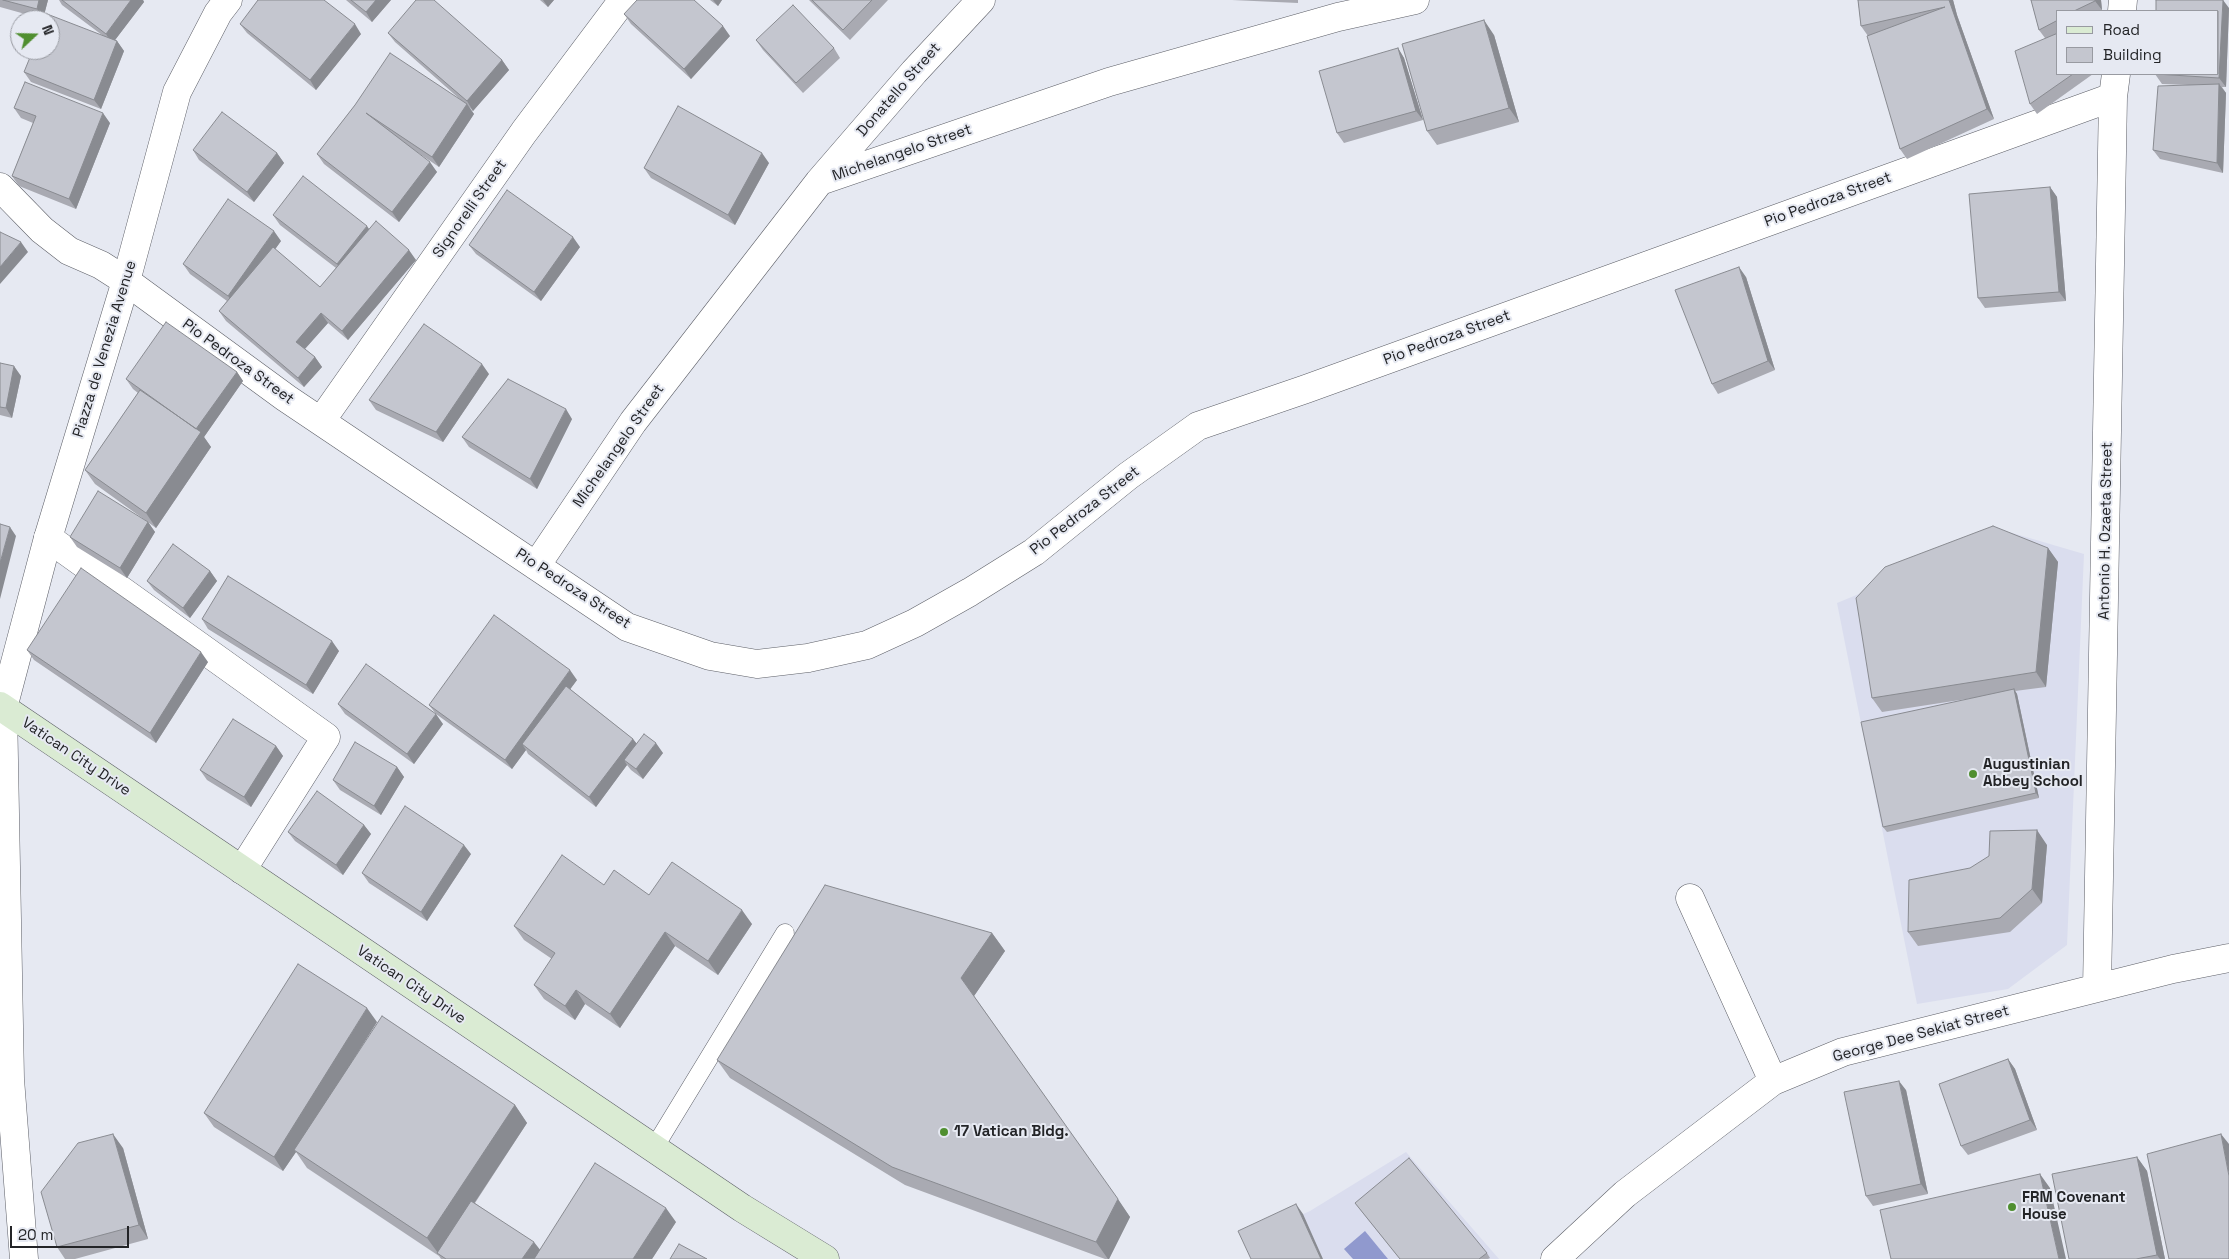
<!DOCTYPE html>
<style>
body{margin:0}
#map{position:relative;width:2229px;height:1259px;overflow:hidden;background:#e6e9f2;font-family:"Space Grotesk",sans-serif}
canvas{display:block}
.legend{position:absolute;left:2056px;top:10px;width:162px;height:65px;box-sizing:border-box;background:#e6e9f2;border:1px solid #989aa1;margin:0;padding:6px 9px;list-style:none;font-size:15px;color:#232427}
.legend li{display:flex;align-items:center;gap:10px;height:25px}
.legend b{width:25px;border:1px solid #989aa1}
.north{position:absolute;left:10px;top:10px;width:50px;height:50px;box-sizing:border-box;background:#e6e9f2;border:1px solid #989aa1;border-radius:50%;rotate:69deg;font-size:14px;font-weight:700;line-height:20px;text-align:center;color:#232427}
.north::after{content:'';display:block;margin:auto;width:18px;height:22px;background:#508f30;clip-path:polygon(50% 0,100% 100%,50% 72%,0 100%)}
.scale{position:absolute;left:10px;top:1226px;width:119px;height:22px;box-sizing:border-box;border:2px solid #232427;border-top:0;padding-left:6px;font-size:15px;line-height:18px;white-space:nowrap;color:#232427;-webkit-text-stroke:4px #e6e9f2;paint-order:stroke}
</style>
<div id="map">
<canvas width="2229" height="1259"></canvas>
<ul class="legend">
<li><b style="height:6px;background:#daebd3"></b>Road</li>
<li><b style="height:14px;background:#c4c6cf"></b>Building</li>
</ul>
<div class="north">N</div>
<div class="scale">20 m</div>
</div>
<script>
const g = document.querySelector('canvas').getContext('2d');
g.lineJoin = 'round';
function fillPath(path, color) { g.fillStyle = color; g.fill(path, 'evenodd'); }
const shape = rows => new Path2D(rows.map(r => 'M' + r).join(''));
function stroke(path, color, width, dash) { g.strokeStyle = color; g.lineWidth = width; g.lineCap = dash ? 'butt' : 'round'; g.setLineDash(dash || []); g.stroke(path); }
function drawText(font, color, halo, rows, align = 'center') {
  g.font = font + ' "Space Grotesk",sans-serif'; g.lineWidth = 4; g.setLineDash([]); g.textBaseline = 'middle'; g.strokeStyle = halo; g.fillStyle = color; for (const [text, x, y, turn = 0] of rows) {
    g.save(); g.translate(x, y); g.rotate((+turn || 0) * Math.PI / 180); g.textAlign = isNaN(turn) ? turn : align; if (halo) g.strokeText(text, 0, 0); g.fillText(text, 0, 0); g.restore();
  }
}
fillPath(shape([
 [2009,532,2084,554,2067,945,2008,989,1917,1004,1837,603],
 [1406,1152,1499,1259,1254,1259,1245,1241,1310,1211]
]), '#daddee');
fillPath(shape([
 [1365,1231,1388,1259,1353,1259,1344,1249]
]), '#9099ce');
const service = shape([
 [654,1148,785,933]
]);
const minor = shape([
 [2122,11,2123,0],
 [820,181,1109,82,1338,17,1415,0],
 [0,187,42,230,69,251,101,265,126,281,286,398,627,627,710,656,757,664,808,658,867,645,915,623,970,592,1034,552,1128,476,1198,426,1306,389,2113,97],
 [321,421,524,132,623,0],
 [48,538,326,737,242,870],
 [536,566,633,422,819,182,914,72,981,0],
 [1690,898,1773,1081],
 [2097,988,2113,97,2116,74],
 [1555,1259,1625,1194,1773,1081,1843,1052,2173,969,2229,958]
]);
const tertiary = shape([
 [24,1259,10,1079,3,708,48,538,126,281,177,92,218,13,228,0]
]);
const secondary = shape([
 [0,706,742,1208,825,1259]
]);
stroke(service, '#5d5f67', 19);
stroke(minor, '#5d5f67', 29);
stroke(tertiary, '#5d5f67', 29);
stroke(secondary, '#5d5f67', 29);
stroke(service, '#fff', 18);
stroke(minor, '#fff', 28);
stroke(tertiary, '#fff', 28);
stroke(secondary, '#daebd3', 28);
fillPath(shape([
 [0,0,48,0,43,19,0,7],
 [59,0,143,0,144,2,115,40,117,41,124,51,101,109,31,82,24,72,102,35,62,5],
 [346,0,391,0,372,22],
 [540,0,554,0,548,7],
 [710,0,722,0,718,6],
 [809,0,888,0,850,40],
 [1232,0,1298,0,1298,3],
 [1858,0,1953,0,1957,15,1994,119,1907,159,1900,149,1868,36,1861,26],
 [2031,0,2101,0,2102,10,2100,11,2058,11,2058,74,2093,74,2037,114,2030,104,2045,38,2039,30],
 [2229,8,2226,87,2222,87,2226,93,2223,173,2160,159,2153,150,2188,85,2162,84,2155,74],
 [624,14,730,36,691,79,631,24],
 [240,24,361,34,316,90,247,33],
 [388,33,502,60,509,70,473,111,469,107,474,114,439,167,414,150,437,172,399,222,324,164,317,154,355,105,462,101,395,42],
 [1494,35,1519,122,1437,145,1427,131],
 [756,40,834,48,840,58,803,93,763,50],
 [1398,48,1404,58,1423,120,1344,143,1337,133],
 [14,108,110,123,76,209,19,186,12,176,33,123,21,118],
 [193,150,277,153,284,163,254,202,199,160],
 [769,163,735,225,651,178,644,168],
 [2050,187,2057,197,2066,301,1985,308,1978,298],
 [273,215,369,229,416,260,348,340,328,323,305,349,315,357,322,367,304,387,226,321,219,311,227,301,190,274,183,264,281,241,275,249,320,287,336,268,280,225],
 [469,245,580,247,541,301,476,254],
 [1746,277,1775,370,1718,394,1712,384],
 [0,363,21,376,12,418,0,415],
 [237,372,243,381,204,437,211,447,156,528,95,484,85,470,138,393,133,389,126,379],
 [489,374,443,442,376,410,369,400],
 [572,419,537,489,469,447,462,437],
 [148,522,155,532,127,578,77,547,70,537],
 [2048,548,2058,562,2046,687,2015,691,2017,694,2039,798,1887,832,1883,827,1973,698,1882,712,1872,698],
 [210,571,217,581,190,618,154,590,147,581],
 [202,619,339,651,313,694,208,629],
 [27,650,208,662,156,743,34,660],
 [577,680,570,689,633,739,637,744,663,753,643,779,631,770,627,765,596,807,528,754,526,750,512,769,436,714,429,705],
 [338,704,443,724,414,764,345,714],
 [276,746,283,756,251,807,207,780,200,770],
 [397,767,404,777,381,815,340,790,333,780],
 [364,825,371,834,343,875,295,841,288,832],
 [2047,845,2042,903,2010,932,1918,946,1908,932,1970,868],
 [471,854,427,921,369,883,362,873],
 [604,885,649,895,752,924,718,975,675,946,620,1028,585,1004,575,1020,544,999,534,985,552,959,524,940,514,926],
 [992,933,1005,951,974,996,1130,1217,1109,1259,1105,1259,905,1185,730,1078,717,1060],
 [377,1022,351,1063,515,1105,527,1123,475,1203,540,1250,676,1222,652,1259,441,1259,439,1256,307,1168,296,1152,283,1171,214,1127,204,1113],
 [2008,1059,2015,1069,2037,1130,1968,1155,1961,1146],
 [1906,1090,1928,1194,1873,1206,1866,1196],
 [123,1148,148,1239,75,1259,65,1259,57,1247],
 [2137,1157,2147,1171,2165,1259,2069,1259],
 [1355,1203,1487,1253,1490,1258,1488,1259,1400,1259]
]), '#a9aab2');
fillPath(shape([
 [39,0,48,0,43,19,37,9],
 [131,0,143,0,144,2,112,44,106,34],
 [376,0,391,0,372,22,366,12],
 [543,0,554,0,548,7],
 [713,0,722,0,718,6],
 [1949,0,1953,0,1957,15,1994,119,1987,109],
 [2095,0,2101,0,2102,10,2095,1],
 [2223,0,2229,8,2226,87,2219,78],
 [1484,20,1494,35,1519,122,1509,108],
 [355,24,361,34,316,90,310,80],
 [723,26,730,36,691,79,684,69],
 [117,41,124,51,101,109,94,100],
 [1398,48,1404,58,1423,120,1416,111],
 [502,60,509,70,473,111,467,101],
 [2219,84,2226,93,2223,173,2217,163],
 [467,104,474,114,439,167,432,157],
 [103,113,110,123,76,209,69,199],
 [277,153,284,163,254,202,247,192],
 [762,153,769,163,735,225,728,215],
 [430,162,437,172,399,222,392,212],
 [2050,187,2057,197,2066,301,2059,292],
 [367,226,374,236,343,274,337,264],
 [274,231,281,241,235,306,228,296],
 [573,237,580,247,541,301,534,292],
 [21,242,28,252,0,284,0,267],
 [409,250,416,260,348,340,342,331],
 [1739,267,1746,277,1775,370,1768,361],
 [321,313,328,323,303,351,296,342],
 [315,357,322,367,304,387,298,378],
 [482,364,489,374,443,442,436,432],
 [14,366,21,376,12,418,6,408],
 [237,372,243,381,204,437,211,447,156,528,146,513,196,429],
 [566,409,572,419,537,489,530,479],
 [148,522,155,532,127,578,120,568],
 [10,527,16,536,0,599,0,563],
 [2048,548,2058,562,2046,687,2036,672],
 [210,571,217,581,190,618,183,608],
 [332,641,339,651,313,694,306,685],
 [201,652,208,662,156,743,150,733],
 [570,670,577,680,527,748,522,744,526,750,512,769,505,760],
 [2014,689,2017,694,2039,798,2036,793],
 [436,714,443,724,414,764,407,754],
 [633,739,640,748,624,760,627,765,596,807,589,797],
 [656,743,663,753,643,779,636,769],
 [276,746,283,756,251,807,244,797],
 [397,767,404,777,381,815,374,806],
 [364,825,371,834,343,875,336,865],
 [2037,830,2047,845,2042,903,2032,889],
 [464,845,471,854,427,921,421,912],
 [742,910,752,924,718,975,708,961],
 [665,932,675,946,620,1028,610,1014],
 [992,933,1005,951,974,996,961,978],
 [576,990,585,1004,575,1020,565,1006],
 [367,1008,377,1022,296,1151,294,1150,296,1152,283,1171,274,1157],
 [2008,1059,2015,1069,2037,1130,2030,1120],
 [1899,1081,1906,1090,1928,1194,1921,1184],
 [515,1105,527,1123,440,1255,438,1253,427,1238],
 [113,1134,123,1148,148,1239,139,1225],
 [2221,1134,2229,1144,2229,1176],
 [2137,1157,2147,1171,2165,1259,2160,1259,2157,1255],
 [2040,1174,2050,1188,2066,1259,2059,1259],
 [1118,1199,1130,1217,1109,1259,1108,1259,1096,1242],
 [1296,1204,1303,1214,1323,1259,1321,1259],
 [666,1208,676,1222,652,1259,633,1259],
 [534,1242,541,1251,535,1259,522,1259]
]), '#898b91');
const building = shape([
 [3,0,39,0,37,9,3,0],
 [62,0,131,0,106,34,62,0],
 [258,0,324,0,355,24,310,80,240,24,258,0],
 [351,0,376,0,366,12,351,0],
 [416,0,434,0,502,60,467,101,388,33,416,0],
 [637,0,694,0,723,26,684,69,624,14,637,0],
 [812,0,872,0,843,30,812,0],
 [1858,0,1949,0,1987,109,1900,149,1867,36,1945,7,1861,26,1858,0],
 [2031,0,2095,0,2095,1,2074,11,2058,11,2058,20,2039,30,2031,0],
 [2156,0,2223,0,2219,78,2156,74,2218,74,2218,11,2156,11,2156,0],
 [793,5,834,48,796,83,756,40,793,5],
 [47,14,117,41,94,100,24,72,33,50,50,50,50,20,45,20,47,14],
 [1484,20,1509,108,1427,131,1402,44,1484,20],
 [2058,33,2058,74,2073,74,2030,104,2015,51,2058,33],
 [1398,48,1416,111,1337,133,1319,71,1398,48],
 [390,53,467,104,432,157,366,113,430,162,392,212,317,154,355,105,390,53],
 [25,82,103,113,69,199,12,176,36,116,14,108,25,82],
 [2219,84,2217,163,2153,150,2158,86,2219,84],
 [678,106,762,153,728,215,644,168,678,106],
 [222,112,277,153,247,192,193,150,222,112],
 [303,176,367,226,337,264,273,215,303,176],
 [2050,187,2059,292,1978,298,1969,194,2050,187],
 [507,190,573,237,534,292,469,245,507,190],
 [228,199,274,231,228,296,183,264,228,199],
 [376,221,409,250,342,331,321,313,296,342,315,357,298,378,219,311,273,247,320,287,376,221],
 [0,232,21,242,0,267,0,232],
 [1739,267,1768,361,1712,384,1675,290,1739,267],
 [166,322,237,372,196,429,126,379,166,322],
 [424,324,482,364,436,432,369,400,424,324],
 [0,363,14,366,6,408,0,407,0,363],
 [508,379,566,409,530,479,462,437,508,379],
 [140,390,201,432,146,513,85,470,140,390],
 [98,491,148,522,120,568,70,537,98,491],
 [0,524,10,527,0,563,0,524],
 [1993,526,2048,548,2036,672,1872,698,1856,598,1885,567,1993,526],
 [173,544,210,571,183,608,147,581,173,544],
 [81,568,201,652,150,733,27,650,81,568],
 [228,576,332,641,306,685,202,619,228,576],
 [494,615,570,670,505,760,429,705,494,615],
 [366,664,436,714,407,754,338,704,366,664],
 [566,686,633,739,589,797,522,744,566,686],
 [2014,689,2036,793,1883,827,1861,722,2014,689],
 [233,719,276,746,244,797,200,770,233,719],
 [644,734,656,743,636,769,624,760,644,734],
 [355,742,397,767,374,806,333,780,355,742],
 [317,791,364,825,336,865,288,832,317,791],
 [405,806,464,845,421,912,362,873,405,806],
 [2037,830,2032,889,2000,918,1908,932,1909,880,1970,868,1989,856,1990,831,2037,830],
 [562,855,604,885,614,870,649,895,672,862,742,910,708,961,665,932,610,1014,576,990,565,1006,534,985,555,953,514,926,562,855],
 [825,885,992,933,961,978,1118,1199,1096,1242,892,1167,717,1060,825,885],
 [298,964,367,1008,274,1157,204,1113,298,964],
 [382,1016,515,1105,427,1238,294,1150,382,1016],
 [2008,1059,2030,1120,1961,1146,1939,1084,2008,1059],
 [1899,1081,1921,1184,1866,1196,1844,1092,1899,1081],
 [113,1134,139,1225,57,1247,41,1192,78,1143,113,1134],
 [2221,1134,2229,1176,2229,1259,2169,1259,2147,1154,2221,1134],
 [2137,1157,2157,1255,2136,1259,2069,1259,2052,1174,2137,1157],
 [1409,1158,1487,1253,1479,1259,1400,1259,1355,1203,1409,1158],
 [595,1163,666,1208,633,1259,534,1259,595,1163],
 [2040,1174,2059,1259,1891,1259,1880,1210,2040,1174],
 [471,1201,534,1242,522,1259,446,1259,437,1253,471,1201],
 [1296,1204,1321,1259,1251,1259,1238,1231,1296,1204],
 [679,1244,707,1259,670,1259,679,1244]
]);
fillPath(building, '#c4c6cf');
stroke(building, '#898b91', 1);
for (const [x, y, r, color] of [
 [1973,774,5,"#508f30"],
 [944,1132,5,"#508f30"],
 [2012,1207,5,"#508f30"]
]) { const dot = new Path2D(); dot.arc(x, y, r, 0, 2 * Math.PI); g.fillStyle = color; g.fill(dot); stroke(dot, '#e6e9f2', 2); }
drawText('15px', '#232427', '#e6e9f2', [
 ["Donatello Street",899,90,-49],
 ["Michelangelo Street",902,153,-19],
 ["Pio Pedroza Street",1828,200,-20],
 ["Signorelli Street",470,209,-55],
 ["Pio Pedroza Street",1447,338,-20],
 ["Piazza de Venezia Avenue",105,349,-73],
 ["Pio Pedroza Street",238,362,36],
 ["Michelangelo Street",619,446,-55],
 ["Pio Pedroza Street",1085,511,-38],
 ["Antonio H. Ozaeta Street",2106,531,-89],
 ["Pio Pedroza Street",573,589,33],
 ["Vatican City Drive",76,757,34],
 ["Vatican City Drive",411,985,34],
 ["George Dee Sekiat Street",1921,1034,-15]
]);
drawText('bold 15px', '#232427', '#e6e9f2', [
 ["Augustinian",1983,765],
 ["Abbey School",1983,782],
 ["17 Vatican Bldg.",954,1132],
 ["FRM Covenant",2022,1198],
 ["House",2022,1215]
], 'left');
</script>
